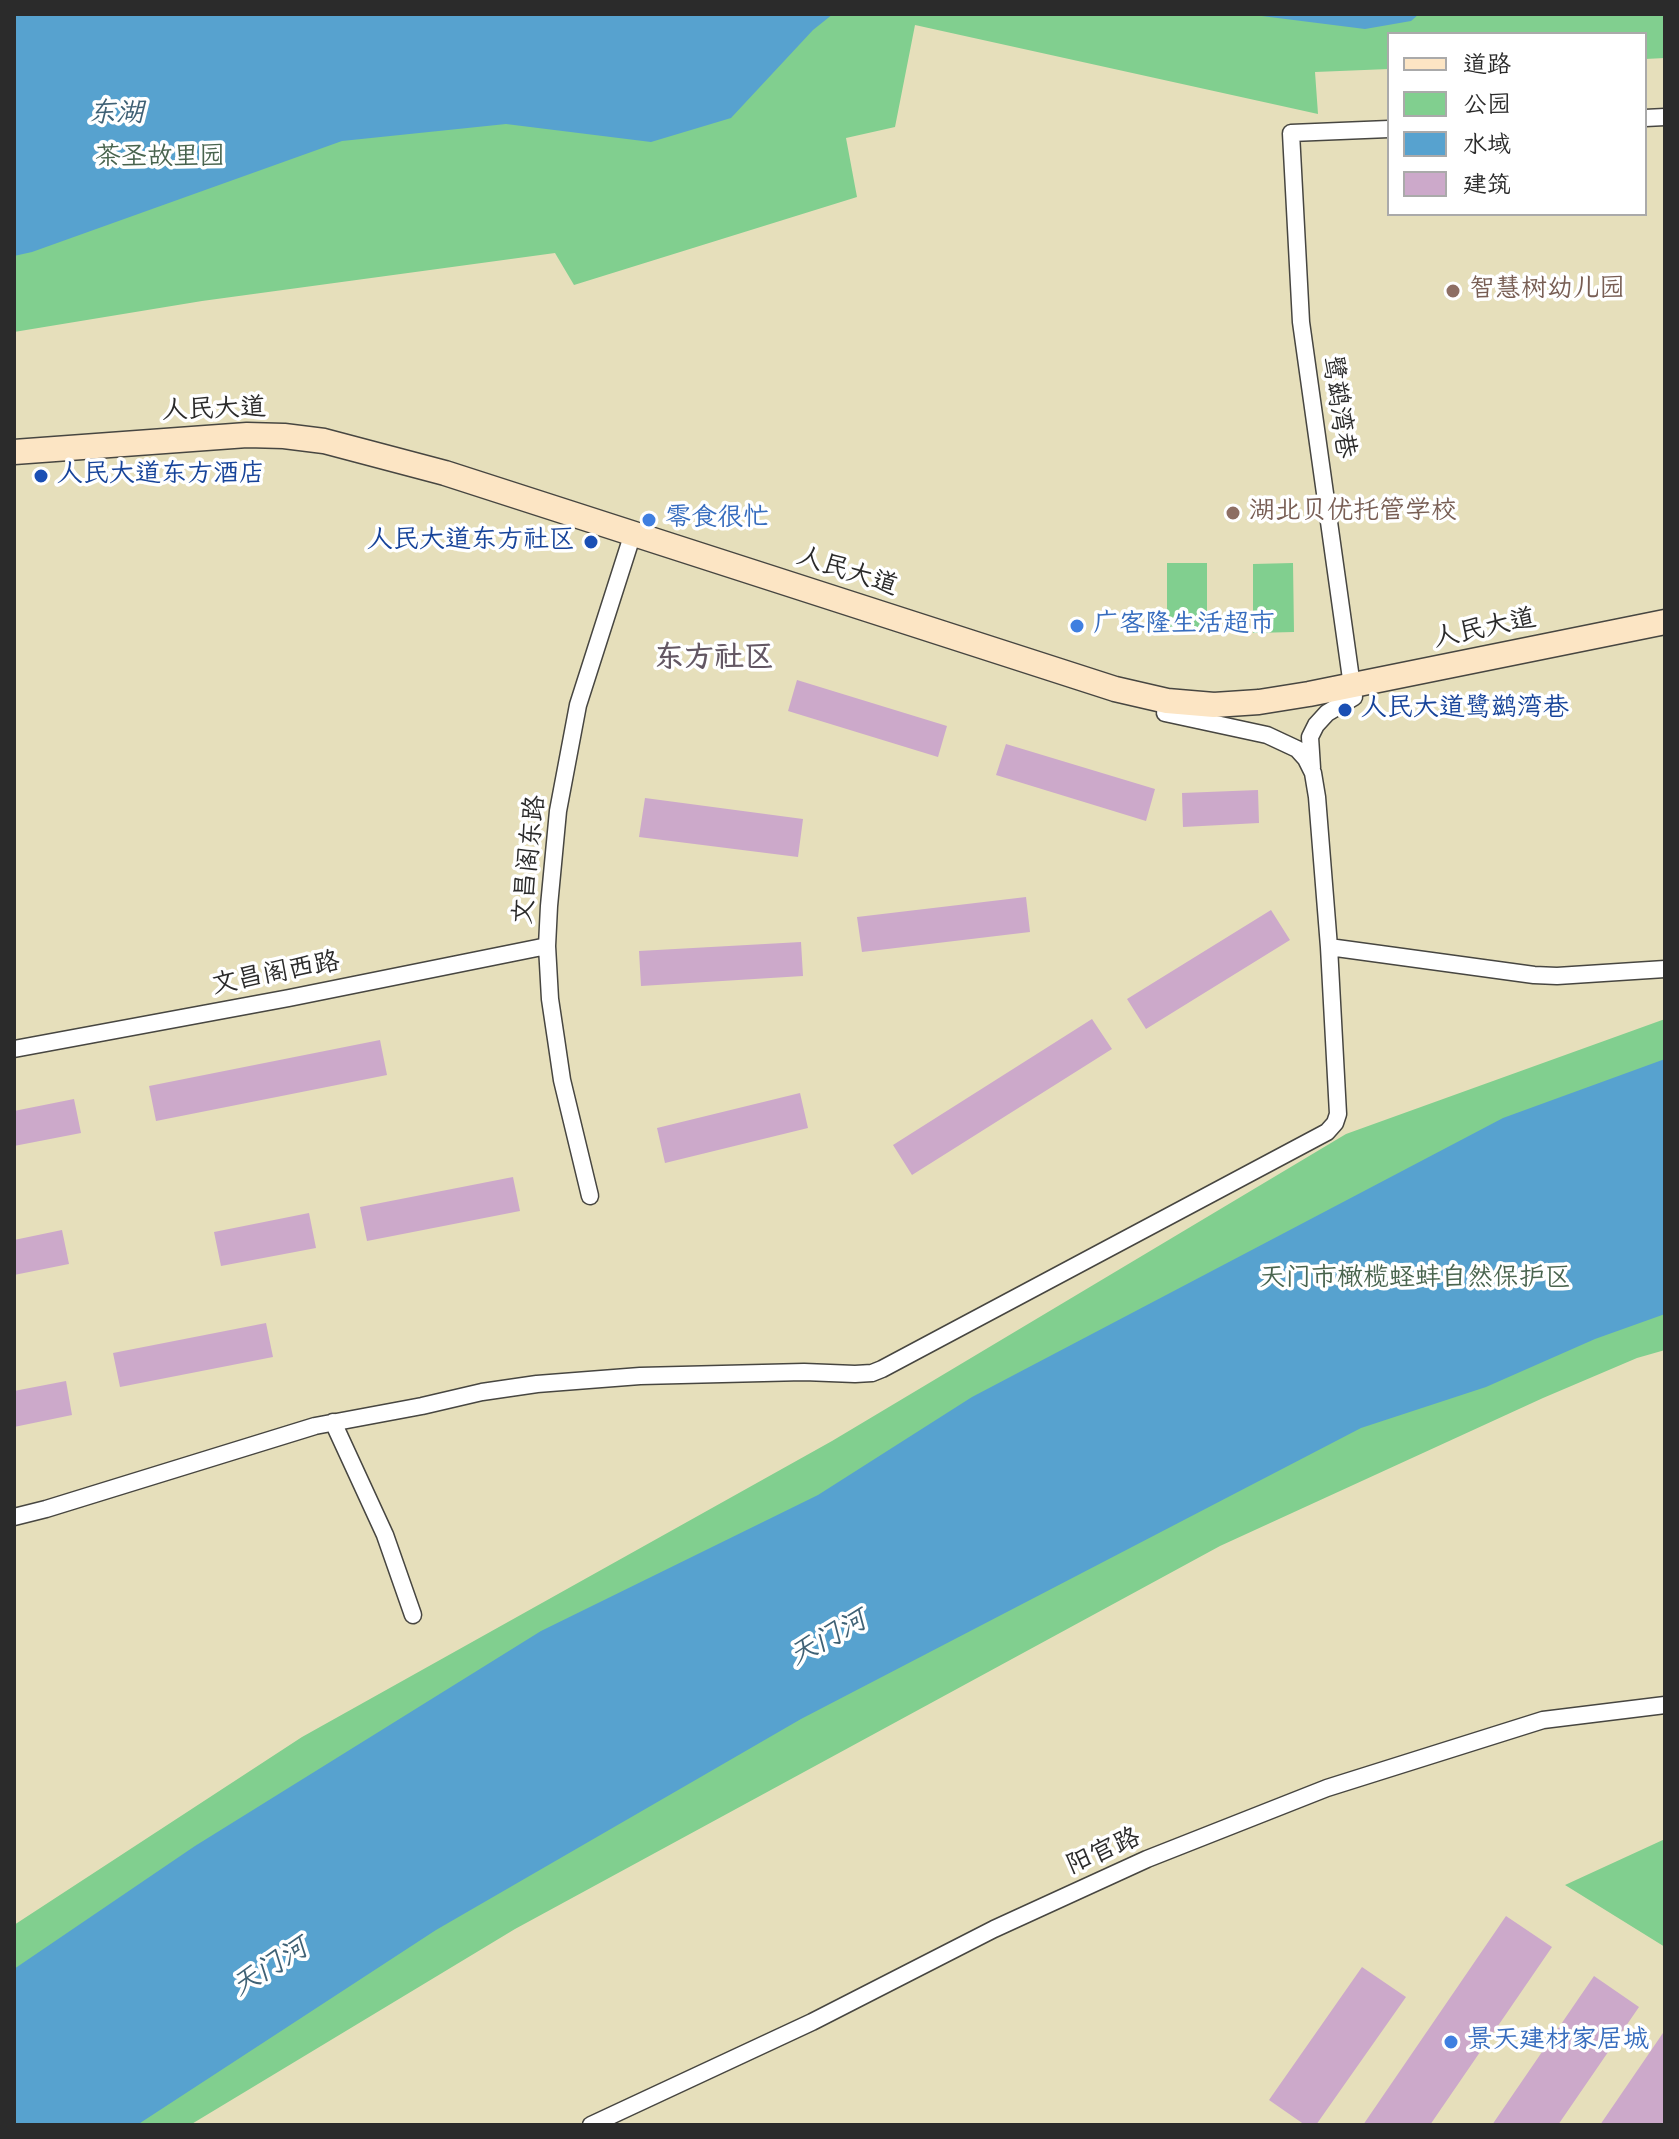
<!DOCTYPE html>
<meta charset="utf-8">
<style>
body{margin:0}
#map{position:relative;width:1679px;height:2139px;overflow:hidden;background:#e6dfbb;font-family:"Architects Daughter","LXGW WenKai TC",sans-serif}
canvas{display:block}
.frame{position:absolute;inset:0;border:16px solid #2b2b2b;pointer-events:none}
.legend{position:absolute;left:1387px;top:32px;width:260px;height:184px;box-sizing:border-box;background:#fff;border:2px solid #aaa;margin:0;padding:10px 14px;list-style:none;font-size:24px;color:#2b2b2b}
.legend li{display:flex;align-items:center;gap:16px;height:40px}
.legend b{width:40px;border:2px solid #aaa}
</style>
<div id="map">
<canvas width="1679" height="2139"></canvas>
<div class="frame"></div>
<ul class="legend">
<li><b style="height:10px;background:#fce5c4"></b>道路</li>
<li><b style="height:22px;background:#81cf8f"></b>公园</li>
<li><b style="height:22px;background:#57a2cf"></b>水域</li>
<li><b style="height:22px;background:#cca9ca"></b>建筑</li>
</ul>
</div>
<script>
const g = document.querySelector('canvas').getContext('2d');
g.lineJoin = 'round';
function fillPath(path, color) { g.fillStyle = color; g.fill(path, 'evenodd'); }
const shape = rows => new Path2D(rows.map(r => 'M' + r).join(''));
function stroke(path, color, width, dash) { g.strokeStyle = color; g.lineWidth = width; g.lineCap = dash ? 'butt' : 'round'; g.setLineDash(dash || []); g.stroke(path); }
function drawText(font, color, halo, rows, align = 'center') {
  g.font = font + ' "Architects Daughter","LXGW WenKai TC",sans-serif'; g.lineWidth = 7; g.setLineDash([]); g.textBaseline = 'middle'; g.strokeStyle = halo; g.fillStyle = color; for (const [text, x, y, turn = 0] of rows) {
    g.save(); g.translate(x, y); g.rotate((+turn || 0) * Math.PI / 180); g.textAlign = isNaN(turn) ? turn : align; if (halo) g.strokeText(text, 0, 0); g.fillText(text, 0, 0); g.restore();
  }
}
fillPath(shape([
 [14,14,1665,14,1665,58,1645,59,1645,34,1389,34,1389,69,1315,72,1318,114,915,25,895,127,846,138,857,197,574,285,555,253,202,301,14,332],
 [1167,563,1207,563,1207,632,1167,633],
 [1293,563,1294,632,1253,633,1253,564],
 [1665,1019,1665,1350,1637,1358,1543,1398,1220,1546,515,1929,190,2125,14,2125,14,1925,302,1737,832,1441,1346,1134],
 [1665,1839,1665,1947,1565,1885]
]), '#81cf8f');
fillPath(shape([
 [14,14,833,14,813,30,731,118,651,142,506,124,342,141,32,252,14,256],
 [1246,14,1419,14,1411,21,1365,29],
 [1665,1059,1665,1314,1595,1339,1486,1387,1361,1428,801,1719,436,1930,137,2125,14,2125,14,1969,195,1846,541,1631,818,1495,972,1397,1503,1118]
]), '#57a2cf');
fillPath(shape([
 [797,680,947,726,938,757,788,711],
 [1006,744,1155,789,1146,821,996,775],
 [1258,790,1259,823,1183,827,1182,793],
 [645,798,803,819,798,857,639,837],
 [1026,897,1030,932,862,952,857,917],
 [1271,910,1290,940,1146,1029,1127,999],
 [801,942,803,976,641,986,639,951],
 [1092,1019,1112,1049,912,1175,893,1145],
 [380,1040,387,1075,156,1121,149,1086],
 [800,1093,808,1128,665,1163,657,1128],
 [74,1099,81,1133,14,1146,14,1111],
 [513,1177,520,1211,367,1241,360,1207],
 [309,1213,316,1248,221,1266,214,1232],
 [62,1230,69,1264,14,1275,14,1240],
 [266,1323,273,1357,120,1387,113,1353],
 [66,1381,72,1415,14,1427,14,1391],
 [1506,1916,1552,1947,1430,2125,1363,2125],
 [1362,1967,1406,1997,1316,2125,1305,2125,1269,2100],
 [1594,1976,1639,2007,1558,2125,1492,2125],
 [1665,2030,1665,2125,1600,2125]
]), '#cca9ca');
const minor = shape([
 [1645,118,1665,117],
 [1352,686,1301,322,1291,133,1389,129],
 [1165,713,1267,735,1297,749,1306,759,1313,773,1317,797,1329,947,1534,975,1557,976,1665,969],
 [1312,768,1310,737,1316,725,1327,713,1354,697],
 [14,1049,289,998,547,946],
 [590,1196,562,1080,556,1039,550,999,547,946,549,906,558,811,578,705,633,533],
 [333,1422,385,1535,413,1615],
 [14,1517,46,1509,315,1426,422,1406,482,1392,537,1384,640,1376,804,1372,855,1374,872,1373,882,1369,1327,1132,1335,1123,1338,1114,1329,947],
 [591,2125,812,2022,994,1929,1147,1859,1327,1788,1543,1720,1665,1705]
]);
const secondary = shape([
 [14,452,247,435,284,436,324,441,445,473,1115,689,1167,701,1214,705,1259,702,1309,694,1665,622]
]);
stroke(minor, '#474641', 19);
stroke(secondary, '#474641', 27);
stroke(minor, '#fff', 16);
stroke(secondary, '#fce5c4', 24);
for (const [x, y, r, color] of [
 [1453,291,8,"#8d6e63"],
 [41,476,8,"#1a4fb4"],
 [1233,513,8,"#8d6e63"],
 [649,520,8,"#3f7fe0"],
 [591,542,8,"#1a4fb4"],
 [1077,626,8,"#3f7fe0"],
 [1345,710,8,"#1a4fb4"],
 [1451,2042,8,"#3f7fe0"]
]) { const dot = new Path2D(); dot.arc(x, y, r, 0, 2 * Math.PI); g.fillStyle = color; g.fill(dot); stroke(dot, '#fff', 3); }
drawText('26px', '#49644e', '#fff', [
 ["茶圣故里园",160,159],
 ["天门市橄榄蛏蚌自然保护区",1415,1280]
]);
drawText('26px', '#785e54', '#fff', [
 ["智慧树幼儿园",1469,291],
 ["湖北贝优托管学校",1249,513]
], 'left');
drawText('26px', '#2b2b2b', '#fff', [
 ["鹭鹚湾巷",1337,407,82],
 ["人民大道",214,411,-2],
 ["人民大道",847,573,18],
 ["人民大道",1485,630,-12],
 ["文昌阁东路",531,860,-84],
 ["文昌阁西路",276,975,-11],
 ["阳官路",1104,1853,-24]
]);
drawText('26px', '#164399', '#fff', [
 ["人民大道东方酒店",57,476],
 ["人民大道东方社区",575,542,"right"],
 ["人民大道鹭鹚湾巷",1361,710]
], 'left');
drawText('26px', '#366cbe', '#fff', [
 ["零食很忙",665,520],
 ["广客隆生活超市",1093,626],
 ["景天建材家居城",1467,2042]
], 'left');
drawText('italic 28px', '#3f6175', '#fff', [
 ["东湖",116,115],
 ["天门河",829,1640,-29],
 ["天门河",271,1969,-32]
]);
drawText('bold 30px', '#635763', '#fff', [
 ["东方社区",714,660]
]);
</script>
